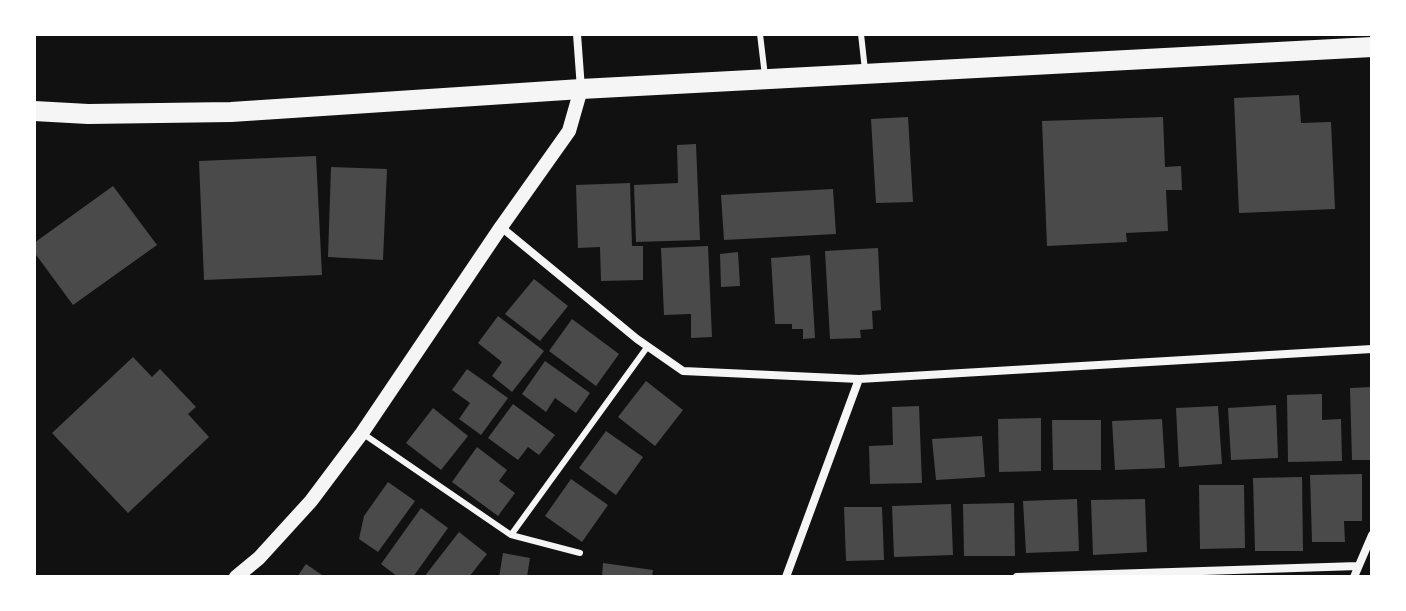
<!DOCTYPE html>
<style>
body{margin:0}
#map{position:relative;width:1406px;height:611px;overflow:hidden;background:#111;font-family:Manrope,sans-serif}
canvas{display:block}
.frame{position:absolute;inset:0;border:36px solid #fff;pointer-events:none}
</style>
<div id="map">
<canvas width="1406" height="611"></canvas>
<div class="frame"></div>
</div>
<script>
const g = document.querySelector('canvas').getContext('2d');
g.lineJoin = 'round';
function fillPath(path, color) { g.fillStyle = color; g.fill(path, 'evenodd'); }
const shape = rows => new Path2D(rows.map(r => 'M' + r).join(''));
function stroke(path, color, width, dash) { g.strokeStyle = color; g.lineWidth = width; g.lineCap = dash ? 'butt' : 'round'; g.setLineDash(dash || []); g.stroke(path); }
fillPath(shape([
 [1299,95,1301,123,1331,122,1335,209,1239,213,1234,98],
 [908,117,913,202,876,203,871,119],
 [1163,117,1165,167,1181,166,1182,190,1166,190,1168,231,1126,233,1127,242,1047,246,1042,121],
 [696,144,700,240,636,242,634,185,678,183,677,145],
 [316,156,322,275,204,280,199,161],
 [331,167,387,169,383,260,328,257],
 [630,183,632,246,643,246,643,280,601,281,600,247,578,248,576,185],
 [113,186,157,245,73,305,34,252,34,243],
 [833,189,836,234,724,240,721,195],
 [708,246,712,337,691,338,691,314,664,315,661,248],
 [878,248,881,310,872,311,873,329,860,330,861,338,830,339,825,251],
 [738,252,740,286,721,287,720,254],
 [810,255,815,338,803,339,803,329,792,329,792,324,775,324,771,258],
 [534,279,568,306,540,341,505,314],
 [498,316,544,351,512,392,492,376,502,362,478,343],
 [572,319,619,354,596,386,549,351],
 [133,357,152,377,160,369,196,407,188,414,209,437,128,513,52,433],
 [545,361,590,393,576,413,555,398,546,412,522,394],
 [467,369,508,398,481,435,459,419,470,403,452,390],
 [646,381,683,410,655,446,618,417],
 [1372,387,1372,460,1352,460,1350,388],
 [1322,394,1322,420,1341,419,1342,461,1288,462,1287,395],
 [513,404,555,435,539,455,528,447,518,460,488,438],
 [1276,405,1278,458,1231,460,1228,408],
 [919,406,922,483,870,484,869,446,893,445,892,407],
 [1218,406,1222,464,1179,467,1176,408],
 [433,408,468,436,441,470,406,443],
 [1041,418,1041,471,999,472,998,419],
 [1162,419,1165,468,1115,470,1112,421],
 [1052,420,1101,420,1101,470,1053,470],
 [606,431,643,457,616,495,579,468],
 [982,436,985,477,936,480,932,439],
 [477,447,507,470,499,481,515,493,498,516,452,482],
 [1362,474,1362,521,1344,521,1345,542,1312,542,1310,475],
 [1302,477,1303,551,1255,551,1253,478],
 [571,479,608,505,582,542,545,516],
 [388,482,415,501,378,552,359,539,364,516],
 [1199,485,1244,485,1245,548,1200,549],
 [1077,499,1079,551,1026,553,1023,501],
 [1145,499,1147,552,1093,555,1091,500],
 [1014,503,1015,556,964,556,963,504],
 [951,504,953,555,894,557,892,506],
 [844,507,882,507,884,560,846,561],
 [421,508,448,528,413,577,398,577,381,564],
 [459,532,487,554,469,577,424,577],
 [503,553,530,558,527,577,499,577],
 [603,563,653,570,652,577,602,577],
 [306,564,325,577,297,577]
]), '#4a4a4a');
stroke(shape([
 [760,34,765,76],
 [861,34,865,70],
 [362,433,511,535,580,553],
 [511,535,648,346]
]), '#f5f5f5', 6);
stroke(shape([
 [577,34,581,89],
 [501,227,637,339,683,371,859,379],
 [786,577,859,379,1372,349],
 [1017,577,1358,566],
 [1354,577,1372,535]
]), '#f5f5f5', 8);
stroke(shape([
 [236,577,259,558,311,501,362,433,501,227,569,131,581,89]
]), '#f5f5f5', 14);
stroke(shape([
 [34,111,88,114,231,112,581,89,1372,47]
]), '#f5f5f5', 20);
</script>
